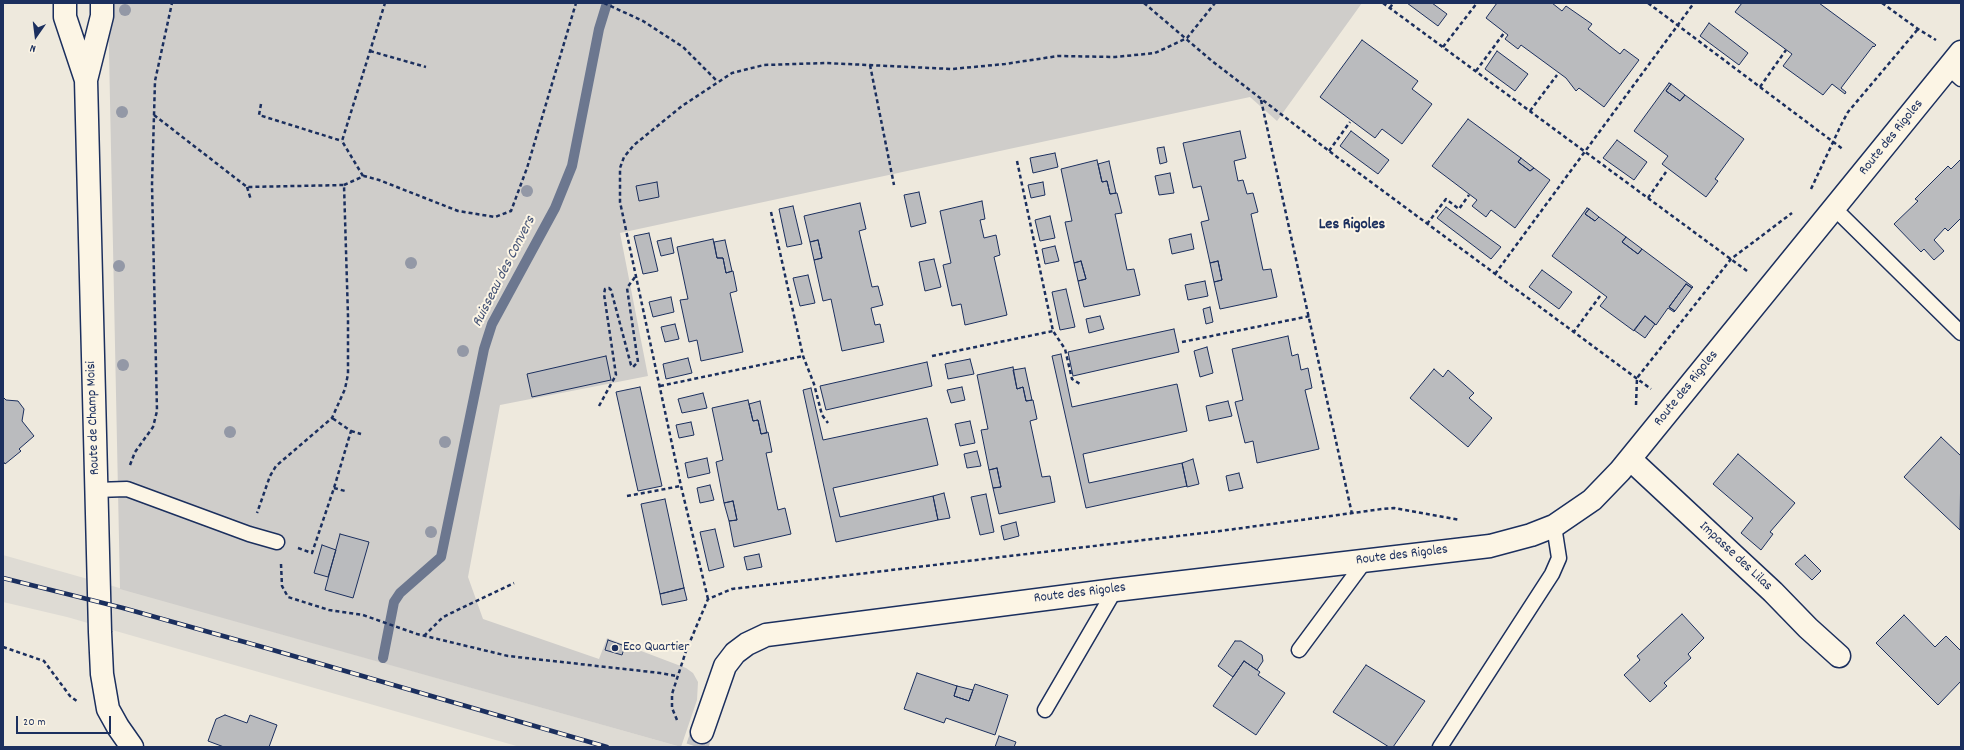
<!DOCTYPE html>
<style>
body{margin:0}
#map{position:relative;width:1964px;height:750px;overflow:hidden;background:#eee9dd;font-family:Dekko,sans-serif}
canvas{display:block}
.frame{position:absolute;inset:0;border:4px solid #1b2f5e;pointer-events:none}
.north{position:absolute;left:16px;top:16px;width:40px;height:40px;-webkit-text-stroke:3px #fcf5e5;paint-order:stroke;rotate:194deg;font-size:11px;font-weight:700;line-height:16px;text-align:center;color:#1b2f5e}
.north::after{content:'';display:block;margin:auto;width:14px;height:18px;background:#1b2f5e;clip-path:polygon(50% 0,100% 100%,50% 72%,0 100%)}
.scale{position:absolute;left:16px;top:716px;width:95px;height:18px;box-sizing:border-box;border:2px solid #1b2f5e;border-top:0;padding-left:5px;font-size:12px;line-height:14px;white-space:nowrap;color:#1b2f5e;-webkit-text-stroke:3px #fcf5e5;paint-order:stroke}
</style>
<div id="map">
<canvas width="1964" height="750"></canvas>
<div class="frame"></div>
<div class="north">N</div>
<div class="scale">20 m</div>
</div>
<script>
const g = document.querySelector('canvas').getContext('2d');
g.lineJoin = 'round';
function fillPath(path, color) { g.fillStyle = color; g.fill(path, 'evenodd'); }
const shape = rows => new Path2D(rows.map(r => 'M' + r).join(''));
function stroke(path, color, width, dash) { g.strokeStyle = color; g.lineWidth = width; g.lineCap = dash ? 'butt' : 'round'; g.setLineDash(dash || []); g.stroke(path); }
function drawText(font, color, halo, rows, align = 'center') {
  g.font = font + ' Dekko,sans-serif'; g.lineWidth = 4; g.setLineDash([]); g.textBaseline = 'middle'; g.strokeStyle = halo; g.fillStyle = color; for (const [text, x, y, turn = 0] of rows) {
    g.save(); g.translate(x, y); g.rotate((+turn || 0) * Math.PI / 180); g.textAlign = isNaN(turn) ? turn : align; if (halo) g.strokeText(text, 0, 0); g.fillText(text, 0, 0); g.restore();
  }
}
fillPath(shape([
 [3,555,681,747,520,747,67,617,3,602]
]), '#dedbd4');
fillPath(shape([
 [108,3,1362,3,1277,121,1250,97,620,233,648,376,500,405,468,577,483,619,599,659,607,638,686,668,693,673,698,682,697,700,681,747,120,589]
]), '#cfcdca');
stroke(shape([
 [383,658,394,602,400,593,441,557,484,349,492,324,555,208,572,166,599,29,607,3]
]), '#6c778f', 10);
const building = shape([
 [1407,3,1432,3,1447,14,1438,26,1407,3],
 [1497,3,1552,3,1562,11,1566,6,1592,24,1588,29,1620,54,1624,49,1639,60,1604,107,1579,88,1576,91,1566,78,1521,45,1518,49,1505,39,1508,35,1486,18,1497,3],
 [1742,3,1819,3,1876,45,1874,47,1873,46,1841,88,1846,92,1845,94,1832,84,1823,95,1783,66,1792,54,1735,12,1742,3],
 [1709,23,1748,53,1739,65,1700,36,1709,23],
 [1362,40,1418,81,1412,89,1432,104,1402,144,1382,129,1375,138,1320,97,1362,40],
 [1497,51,1528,74,1515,91,1485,69,1497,51],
 [1669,83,1671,84,1666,91,1680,101,1685,95,1744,139,1715,179,1718,181,1706,197,1662,164,1668,156,1634,131,1669,83],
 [1671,84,1685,95,1680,101,1666,91,1671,84],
 [1468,119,1521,158,1518,162,1530,171,1534,168,1550,180,1515,228,1491,210,1486,217,1472,206,1477,200,1432,166,1468,119],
 [1240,131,1246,158,1234,161,1238,181,1243,180,1247,194,1253,193,1258,212,1251,214,1263,270,1271,269,1277,297,1220,309,1214,282,1222,280,1218,261,1210,263,1201,222,1209,220,1201,186,1193,188,1183,143,1240,131],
 [1351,131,1389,160,1378,174,1340,146,1351,131],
 [1617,140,1647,162,1634,180,1603,158,1617,140],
 [1164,147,1167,162,1160,164,1157,148,1164,147],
 [1055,153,1058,167,1033,173,1030,158,1055,153],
 [1521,158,1534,168,1530,171,1518,162,1521,158],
 [1961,159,1961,218,1948,231,1945,228,1934,240,1944,251,1934,260,1924,249,1921,252,1894,224,1918,201,1915,199,1948,166,1951,169,1961,159],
 [1097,160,1102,182,1107,181,1110,194,1117,193,1122,213,1115,214,1127,270,1134,269,1140,295,1084,307,1078,281,1086,279,1081,261,1074,263,1065,222,1072,221,1061,169,1097,160],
 [1109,161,1116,193,1110,194,1107,181,1102,182,1098,164,1109,161],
 [1170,173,1174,193,1159,195,1155,176,1170,173],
 [657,182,659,197,639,201,636,186,657,182],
 [1043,182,1045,195,1031,198,1028,185,1043,182],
 [919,192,926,223,911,227,904,195,919,192],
 [982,201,985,219,980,220,984,238,996,235,1000,255,994,257,1007,315,965,325,961,304,952,306,943,265,951,263,940,211,982,201],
 [860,203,866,229,859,231,872,287,878,286,883,305,871,308,875,325,880,324,884,342,842,351,831,299,823,301,814,260,822,258,818,240,810,242,804,216,860,203],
 [793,206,802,244,787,247,779,209,793,206],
 [1446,207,1501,247,1491,259,1437,218,1446,207],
 [1587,208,1589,209,1585,214,1595,221,1599,217,1626,237,1622,242,1638,254,1642,249,1693,287,1692,288,1686,284,1669,307,1675,311,1674,312,1668,308,1656,325,1645,316,1634,331,1600,306,1607,297,1552,256,1587,208],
 [1589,209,1599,217,1595,221,1585,214,1589,209],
 [1050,216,1055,238,1040,241,1035,220,1050,216],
 [649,233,658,271,643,274,634,236,649,233],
 [1191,234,1194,249,1172,254,1169,239,1191,234],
 [1626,237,1642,249,1638,254,1622,242,1626,237],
 [671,238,674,253,661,256,657,241,671,238],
 [713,239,717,258,723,258,726,273,733,271,737,291,730,293,743,352,701,361,697,340,689,342,680,300,688,299,677,247,713,239],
 [725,240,732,271,726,273,723,258,717,258,714,242,725,240],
 [818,240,822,258,814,260,810,242,818,240],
 [1055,246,1059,261,1045,264,1042,249,1055,246],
 [934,259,941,287,925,291,919,262,934,259],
 [1081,261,1086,279,1078,281,1074,263,1081,261],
 [1218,261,1222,280,1214,282,1210,263,1218,261],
 [1542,270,1572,292,1559,309,1529,287,1542,270],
 [808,275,815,303,800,306,793,278,808,275],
 [1205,281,1208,296,1188,300,1185,285,1205,281],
 [1686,284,1692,288,1675,311,1669,307,1686,284],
 [1066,289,1075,327,1060,330,1052,292,1066,289],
 [671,297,674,312,653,317,649,302,671,297],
 [1210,307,1213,322,1206,324,1203,309,1210,307],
 [1100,316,1104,329,1089,333,1086,319,1100,316],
 [1645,316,1655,324,1645,338,1634,330,1645,316],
 [675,324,679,339,665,342,661,327,675,324],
 [1174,329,1179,352,1073,376,1068,352,1174,329],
 [1288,336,1292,356,1298,354,1301,370,1308,368,1312,388,1305,390,1319,449,1257,463,1253,441,1245,443,1235,402,1243,400,1232,349,1288,336],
 [1207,347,1213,373,1200,377,1194,351,1207,347],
 [1061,354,1072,407,1177,384,1187,431,1083,454,1089,483,1182,463,1187,486,1086,508,1052,356,1061,354],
 [606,356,611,380,532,397,527,374,606,356],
 [688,358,692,373,666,379,663,364,688,358],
 [970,359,974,374,948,379,945,364,970,359],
 [927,362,932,386,826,410,820,386,927,362],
 [1013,367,1017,389,1023,387,1026,401,1033,400,1037,419,1030,421,1042,477,1050,476,1055,502,999,514,993,488,1001,487,997,468,989,470,981,430,988,429,977,375,1013,367],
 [1025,368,1032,400,1026,401,1023,387,1017,389,1013,370,1025,368],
 [1434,369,1443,377,1448,370,1474,393,1469,398,1492,418,1468,447,1410,398,1434,369],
 [640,387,662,486,638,491,616,392,640,387],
 [962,387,965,400,951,403,947,390,962,387],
 [811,388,823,440,927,418,938,465,833,488,840,517,933,496,938,520,836,542,803,390,811,388],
 [703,393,707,408,682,413,678,399,703,393],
 [3,397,6,400,18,401,24,409,22,421,34,436,19,449,21,451,5,464,3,461,3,397],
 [748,400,753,421,758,420,761,434,768,432,772,452,766,453,778,510,785,508,791,534,734,547,729,521,737,520,733,501,724,503,716,462,723,460,712,408,748,400],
 [760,401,767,433,761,434,758,420,753,421,749,404,760,401],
 [1228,401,1232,416,1209,421,1206,406,1228,401],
 [970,421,975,443,960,446,955,424,970,421],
 [691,422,694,435,679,438,676,425,691,422],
 [1941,437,1961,456,1960,530,1904,477,1941,437],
 [977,451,981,466,967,468,964,454,977,451],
 [1738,454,1795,503,1770,532,1773,534,1761,550,1741,533,1753,518,1713,484,1738,454],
 [707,458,710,473,688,478,685,463,707,458],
 [1193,459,1199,484,1187,487,1182,463,1193,459],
 [997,468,1001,487,993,488,989,470,997,468],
 [1239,473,1243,488,1229,491,1226,476,1239,473],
 [710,485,714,500,700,503,697,488,710,485],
 [944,493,950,518,938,520,933,496,944,493],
 [986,494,994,532,980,535,971,497,986,494],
 [665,499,684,588,660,594,641,504,665,499],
 [733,501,737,520,729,521,724,503,733,501],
 [1016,522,1019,536,1004,540,1001,526,1016,522],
 [715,529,724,567,709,571,700,532,715,529],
 [340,534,369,542,353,598,325,590,340,534],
 [322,545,336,550,328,577,314,573,322,545],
 [759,554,762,567,747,570,744,557,759,554],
 [1805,555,1821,571,1812,580,1795,564,1805,555],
 [684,588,687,600,662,605,660,594,684,588],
 [1682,614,1704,638,1688,654,1691,658,1664,683,1667,686,1650,702,1624,675,1640,660,1637,656,1682,614],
 [1904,615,1935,647,1946,636,1961,651,1961,681,1938,705,1876,643,1904,615],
 [608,640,625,646,622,655,605,650,608,640],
 [1235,641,1241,641,1262,655,1263,661,1257,670,1244,661,1233,677,1218,666,1235,641],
 [1244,661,1260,672,1258,675,1285,693,1256,735,1213,706,1244,661],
 [1366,665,1425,701,1393,747,1389,747,1333,712,1366,665],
 [917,673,957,686,954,696,969,701,975,684,1008,695,995,735,946,718,944,723,904,709,917,673],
 [957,686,973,690,969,701,954,696,957,686],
 [225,715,247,723,250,715,277,725,269,747,224,747,208,741,216,719,225,715],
 [999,736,1016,742,1014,747,995,747,999,736]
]);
fillPath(building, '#babbbe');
stroke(building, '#1b2f5e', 1);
stroke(shape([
 [697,747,702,732]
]), '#c4c4c4', 22, [22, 11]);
const service = shape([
 [1949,68,1961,79],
 [1835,209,1961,333],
 [96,490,127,489,249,534,277,542],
 [1299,650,1365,561],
 [1045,710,1115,590],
 [1440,747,1552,574,1559,558,1554,526]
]);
const minor = shape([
 [65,3,65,17,86,80],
 [102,3,102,16,86,80,100,632,102,674,108,709,118,727,132,747],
 [1630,459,1773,592,1808,628,1839,656],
 [702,732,725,666,735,653,747,644,766,635,1115,590,1490,546,1531,535,1554,526,1592,500,1620,471,1961,52]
]);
stroke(service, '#1b2f5e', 17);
stroke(minor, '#1b2f5e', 25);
stroke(shape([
 [604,3,643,21,683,47,717,81],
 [1144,3,1212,61,1329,151,1651,389],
 [1383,3,1747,271],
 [1648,3,1844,150],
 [1882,3,1918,29,1936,40],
 [1390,8,1393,3],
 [1443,47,1477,3],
 [370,51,426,67],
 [870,65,894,185],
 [1476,71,1504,33],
 [1760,87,1786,50],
 [1261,100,1352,514],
 [261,104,259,115,342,141],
 [1530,111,1557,75],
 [154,115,247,187,344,185,348,316,348,374,345,389,332,418,276,466,270,476,257,513],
 [1329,151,1350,122],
 [1017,161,1053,331,1065,349,1072,379,1080,384],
 [363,176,342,141,385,3],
 [344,185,364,176,379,180,458,211,495,217,511,211,527,168,576,3],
 [247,187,251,200],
 [1811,189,1841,125,1848,112,1918,29],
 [1648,198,1666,172],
 [771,212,803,356,814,384,822,415,828,423],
 [1427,224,1446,199,1459,209,1469,195],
 [1495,274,1694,3],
 [1573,333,1600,296],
 [1182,342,1310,316],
 [932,356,1053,331],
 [660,386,803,356],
 [1636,405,1637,378,1731,259,1792,213],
 [599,406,616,375,604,294,605,289,609,288,611,290,631,365,633,367,638,362,627,288,635,277],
 [351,431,361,434],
 [130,465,135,452,153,427,157,411,152,184,155,81,172,3],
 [334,488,345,491],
 [627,496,681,486],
 [298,548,312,553,334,488,351,431,332,418],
 [281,564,282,586,288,597,329,610,363,615,417,634,508,656,660,673,677,676],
 [708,599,681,486,620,202,620,168,624,157,634,145,682,106,732,73,764,65,825,63,952,69,1005,64,1058,56,1115,57,1155,53,1187,38,1215,3],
 [424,636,443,617,514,583],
 [3,647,44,661,70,696,78,702],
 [677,720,672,708,672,694,686,651,708,599,732,589,1220,531,1382,509,1394,508,1460,520]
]), '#1b2f5e', 2.5, [4, 3]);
stroke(service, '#fcf5e5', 14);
stroke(minor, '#fcf5e5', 22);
const rail = shape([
 [3,578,123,608,266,648,607,747]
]);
stroke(rail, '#1b2f5e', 4.5);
stroke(rail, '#fcf5e5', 3, [9]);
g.fillStyle = '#9398a6';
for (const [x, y] of [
 [125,10],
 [122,112],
 [527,191],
 [411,263],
 [119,266],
 [463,351],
 [123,365],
 [230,432],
 [445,442],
 [431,532]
]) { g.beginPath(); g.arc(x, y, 6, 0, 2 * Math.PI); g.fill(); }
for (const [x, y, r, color] of [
 [615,648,4,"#1b2f5e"]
]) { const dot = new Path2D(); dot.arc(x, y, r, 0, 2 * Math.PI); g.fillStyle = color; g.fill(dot); stroke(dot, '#fcf5e5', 1.5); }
drawText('14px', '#1b2f5e', '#fcf5e5', [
 ["Route des Rigoles",1892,138,-51],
 ["Route des Rigoles",1687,389,-51],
 ["Route de Champ Moisi",94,418,-92],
 ["Route des Rigoles",1402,556,-7],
 ["Impasse des Lilas",1735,557,43],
 ["Route des Rigoles",1080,594,-7]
]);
drawText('14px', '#1b2f5e', '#fcf5e5', [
 ["Eco Quartier",623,648]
], 'left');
drawText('italic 15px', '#445376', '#fcf5e5', [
 ["Ruisseau des Convers",505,272,-63]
]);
drawText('bold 16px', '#1b2f5e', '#fcf5e5', [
 ["Les Rigoles",1352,226]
]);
</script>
